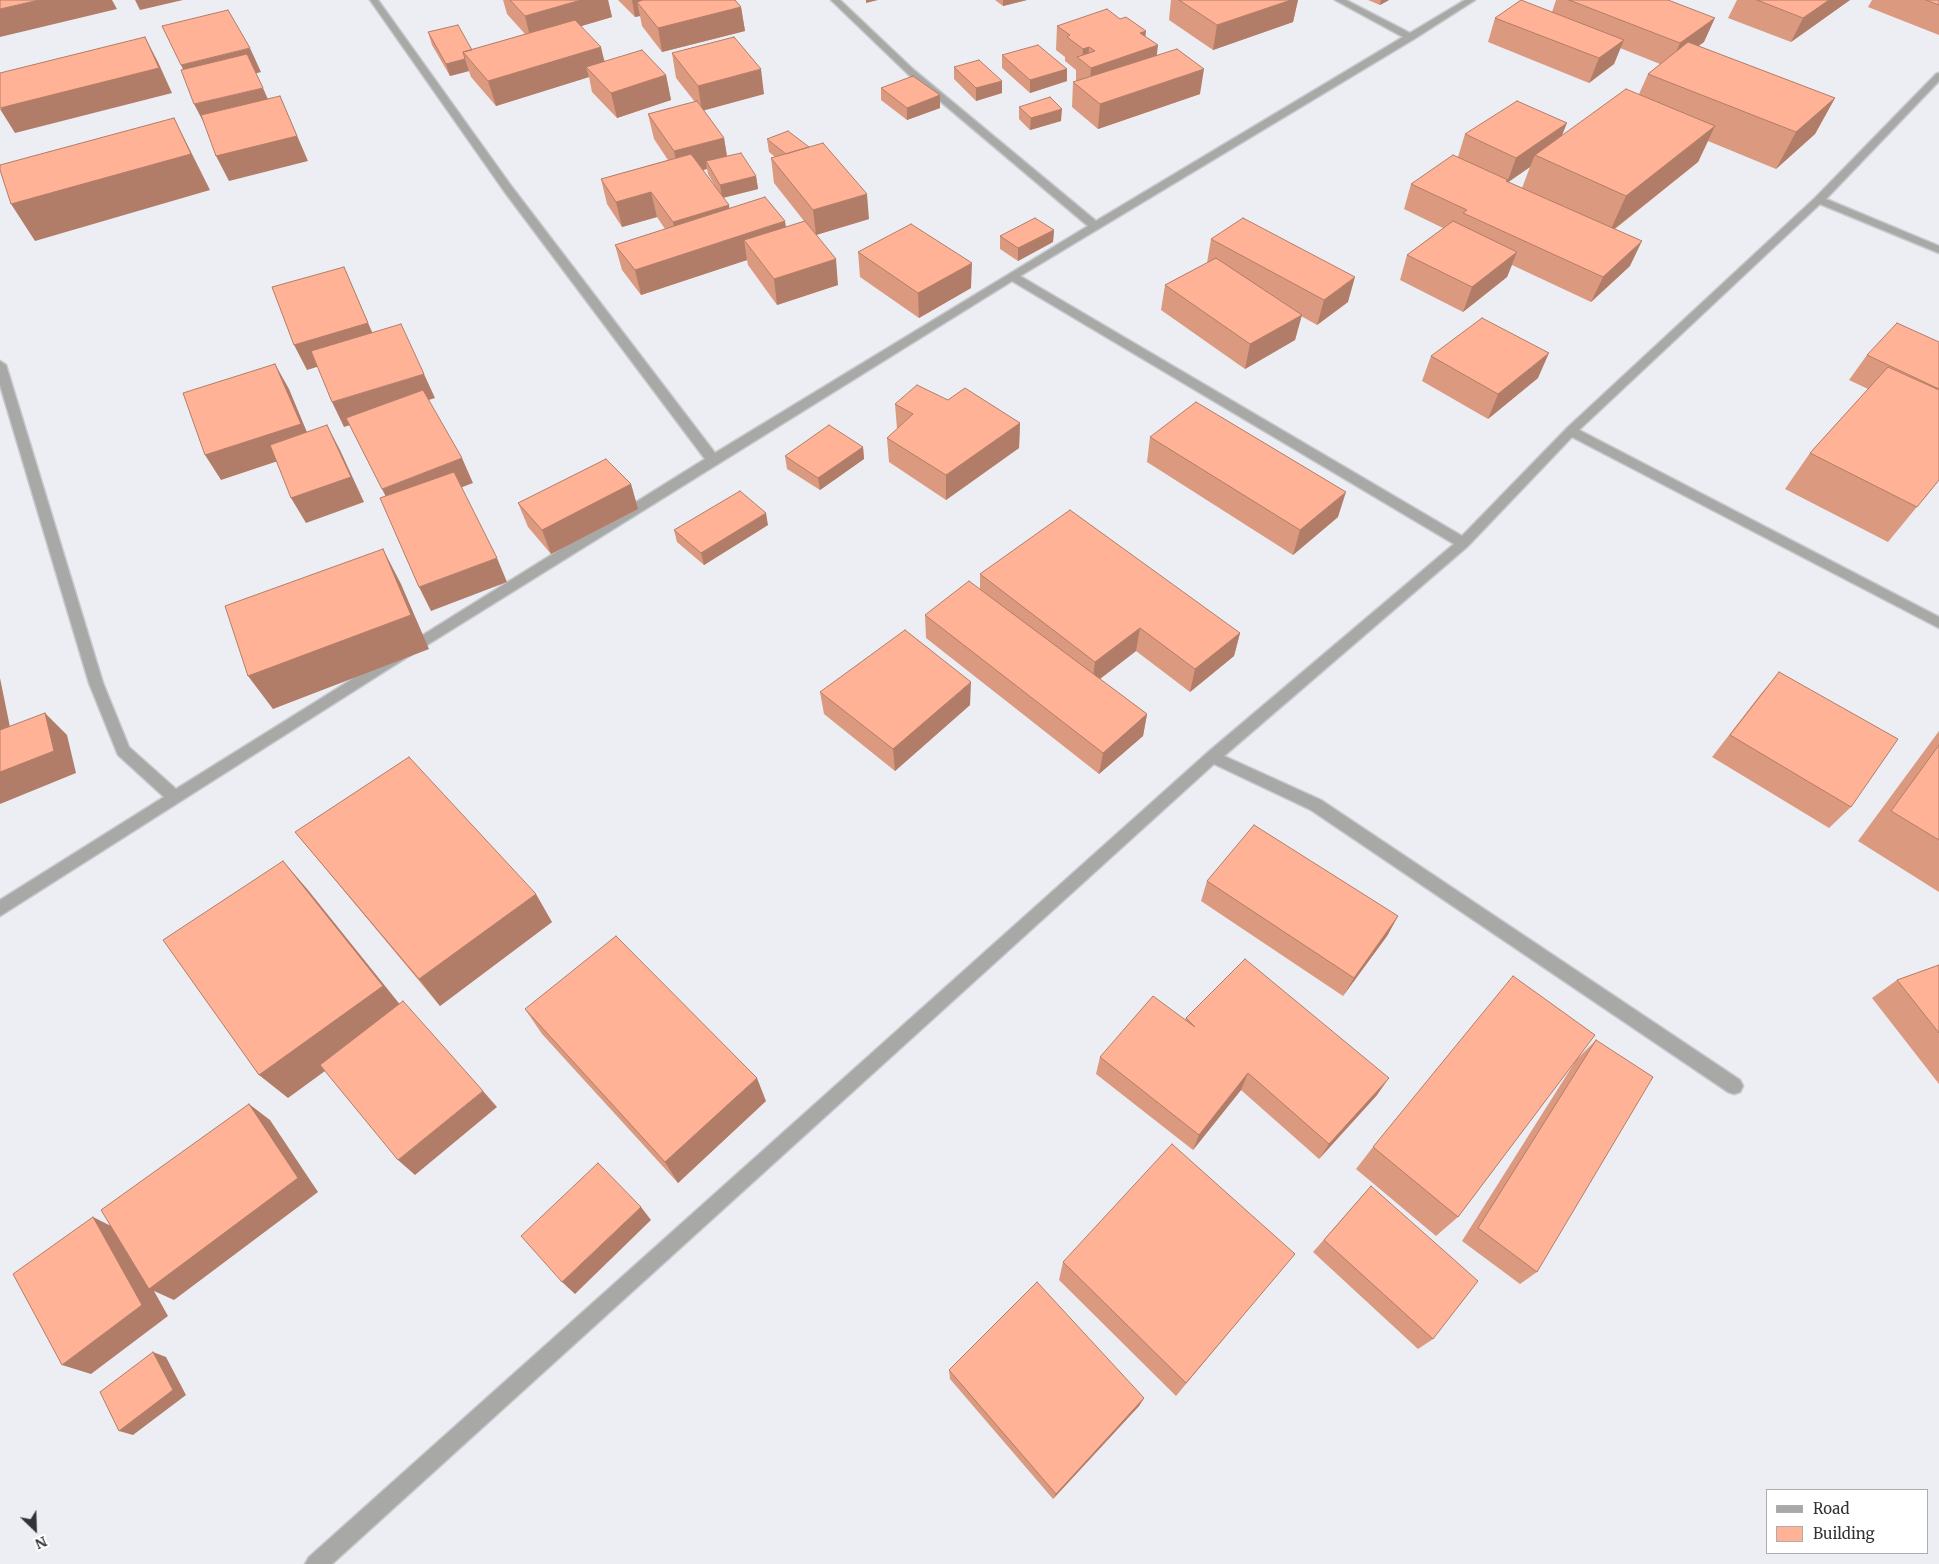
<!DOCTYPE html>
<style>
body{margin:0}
#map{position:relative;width:1939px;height:1564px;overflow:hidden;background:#eceef3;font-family:Merriweather,serif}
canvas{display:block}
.legend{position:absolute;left:1766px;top:1489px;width:162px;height:65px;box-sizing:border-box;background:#fff;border:1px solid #adadae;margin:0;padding:6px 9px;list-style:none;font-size:15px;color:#323335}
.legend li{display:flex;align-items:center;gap:10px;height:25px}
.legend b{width:25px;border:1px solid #adadae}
.north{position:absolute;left:10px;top:1504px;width:50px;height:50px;-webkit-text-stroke:4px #fff;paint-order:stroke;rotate:156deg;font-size:14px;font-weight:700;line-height:20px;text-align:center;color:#323335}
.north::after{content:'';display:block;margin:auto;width:18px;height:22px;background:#323335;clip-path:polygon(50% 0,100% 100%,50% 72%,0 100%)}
</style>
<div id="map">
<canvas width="1939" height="1564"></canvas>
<ul class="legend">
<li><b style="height:6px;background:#a8a9a6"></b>Road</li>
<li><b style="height:14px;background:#ffb295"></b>Building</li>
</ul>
<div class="north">N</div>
</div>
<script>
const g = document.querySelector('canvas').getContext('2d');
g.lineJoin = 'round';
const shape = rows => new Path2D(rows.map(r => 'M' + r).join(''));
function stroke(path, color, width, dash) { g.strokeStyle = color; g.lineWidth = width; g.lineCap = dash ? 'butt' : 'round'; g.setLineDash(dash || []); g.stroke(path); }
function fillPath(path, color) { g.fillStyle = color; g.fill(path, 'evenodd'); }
const street = shape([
 [370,0,378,0,512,187,715,453,1088,226,908,74,831,0,840,0,914,70,1096,221,1403,37,1335,0,1346,0,1410,33,1465,0,1475,0,1414,39,1020,276,1462,536,1567,428,1815,198,1936,74,1939,73,1939,81,1826,199,1939,246,1939,253,1820,204,1579,430,1939,617,1939,628,1572,437,1468,546,1224,756,1321,800,1740,1080,1743,1086,1740,1092,1734,1094,1728,1092,1311,810,1214,764,332,1564,305,1564,309,1557,1207,753,1454,544,1012,281,390,668,0,916,0,900,164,797,118,755,89,683,0,385,0,361,6,365,103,683,129,747,176,789,705,459,504,191,370,0]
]);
stroke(street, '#c7c9cd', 3);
fillPath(street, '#a8a9a6');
fillPath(shape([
 [503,0,608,0,612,17,581,26,605,61,666,75,671,100,617,118,592,92,589,77,496,106,471,77,469,71,450,76,432,45,428,32,472,50,525,34,507,14],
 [618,0,735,0,741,7,745,31,662,52,642,26,640,16,635,17],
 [995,0,1027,0,1003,6],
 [1171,0,1298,0,1293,22,1213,50,1169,20],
 [1368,0,1389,0,1380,5],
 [1556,0,1668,0,1704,42,1698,46,1835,98,1815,134,1776,169,1708,141,1698,162,1615,229,1630,266,1591,302,1512,265,1507,277,1463,312,1400,280,1407,255,1443,228,1404,209,1411,184,1458,157,1465,134,1563,135,1639,94,1648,74,1660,64,1620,48,1614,64,1589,83,1488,42,1495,18,1552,12],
 [1530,167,1522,188,1508,182],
 [1737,0,1850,0,1791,42,1728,18],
 [1872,0,1939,0,1939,35,1868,7],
 [1057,26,1145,36,1157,55,1200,94,1098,129,1072,107,1073,82,1076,82,1076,70,1065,61,1065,57,1056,50],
 [672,53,764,94,703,110,724,138,727,156,756,176,758,189,723,198,729,205,729,208,786,227,804,221,774,183,771,158,775,157,769,152,767,139,869,219,816,235,838,285,777,305,748,265,747,260,641,295,622,270,615,245,665,229,657,217,622,227,607,204,601,179,668,160,654,139,648,114,695,102,676,78],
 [707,169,708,174,718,191,703,170],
 [1002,55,1067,69,1067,81,1030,93,1002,68],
 [954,67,1002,81,1002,93,976,101,954,79],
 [881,88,940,108,907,120,881,100],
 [1019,107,1061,121,1030,130,1019,119],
 [1054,230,1053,242,1018,261,1000,249,1000,236],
 [1211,239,1348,302,1317,325,1301,316,1295,340,1245,369,1161,310,1165,285,1207,263],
 [858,252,971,288,919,318,860,277],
 [1939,342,1939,480,1888,542,1785,489,1810,453,1868,389,1849,380,1867,355],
 [1431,356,1538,378,1488,419,1422,381],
 [948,400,1020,423,1019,448,946,500,889,462,887,438,897,429,895,404],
 [1150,437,1338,517,1293,555,1147,462],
 [863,447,864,459,820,490,787,469,785,456],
 [631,484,638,509,551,554,528,527,518,503],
 [768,525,704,565,677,542,674,530],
 [980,574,1240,633,1234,656,1190,692,1136,651,1100,679,1147,714,1143,736,1099,774,926,638,925,615,980,589],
 [1779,672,1851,807,1829,828,1712,757,1760,695],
 [820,692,970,705,895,771,824,714],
 [1939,731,1939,892,1858,841],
 [295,832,552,922,440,1006],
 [1207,881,1398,916,1387,936,1343,996,1201,901],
 [1939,965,1939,1084,1872,998,1897,980],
 [525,1009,766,1101,678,1183,542,1034],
 [1186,1018,1377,1095,1319,1159,1241,1090,1193,1150,1096,1074,1100,1057,1185,1020],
 [1596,1040,1537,1272,1520,1284,1462,1241,1578,1057,1458,1217,1436,1236,1356,1169,1373,1147,1579,1057],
 [1371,1186,1433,1339,1418,1349,1313,1252],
 [1063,1262,1280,1271,1176,1396,1059,1280],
 [949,1370,1144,1398,1139,1406,1053,1499,950,1379]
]), '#db9980');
fillPath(shape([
 [39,0,112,0,117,9,0,37,0,9],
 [135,0,183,0,140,10],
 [581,0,608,0,612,17,531,41,525,16],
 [632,0,688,0,637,2,640,16,635,17],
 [866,0,878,0,866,3],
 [1003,0,1027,0,1003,6],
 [1291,0,1298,0,1293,22,1213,50,1217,25],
 [1381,0,1389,0,1380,5],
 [1829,0,1850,0,1791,42,1803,18],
 [741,7,745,31,662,52,658,28],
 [1715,18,1704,42,1669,68,1680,43],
 [1146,31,1144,50,1158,45,1155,70,1089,93,1091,68,1140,33],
 [145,37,158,62,172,93,15,133,0,109],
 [1624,40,1614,64,1589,83,1599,58],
 [601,47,607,72,586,67,589,77,496,106,488,81],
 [1089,47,1088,65,1082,61,1083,49],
 [250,48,261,72,193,90,181,65],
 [465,59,469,71,450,76,446,64],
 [761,69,764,94,702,111,698,86],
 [1067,69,1067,81,1030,93,1030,80],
 [1204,69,1200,94,1098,129,1100,104],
 [666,75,671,100,617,118,611,93],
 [1002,81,1002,93,976,101,976,88],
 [263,88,274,113,207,129,194,104],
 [940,95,940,108,907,120,907,108],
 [280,96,308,161,229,181,216,156],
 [1835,98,1815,134,1776,169,1796,132],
 [1062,109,1061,121,1030,130,1031,118],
 [174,118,210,190,35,241,11,204],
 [1567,123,1557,148,1535,155,1530,167,1507,183,1506,181,1508,180,1516,158],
 [1715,126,1698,162,1609,233,1626,196],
 [724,138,728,163,706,161,707,169,679,176,674,151],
 [756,176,758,189,722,198,720,185],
 [651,192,657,217,622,227,616,202],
 [867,194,869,219,816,235,813,210],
 [729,205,733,231,678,247,673,222],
 [785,221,789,246,744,240,747,260,641,295,635,270],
 [1054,230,1053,242,1018,261,1018,248],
 [1642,241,1630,266,1591,302,1603,277],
 [1517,252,1507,277,1463,312,1472,287],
 [836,259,838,285,777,305,774,279],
 [972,263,971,288,919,318,918,293],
 [344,267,379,348,307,370,294,345],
 [1355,277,1348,302,1317,325,1324,300],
 [1302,315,1295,340,1245,369,1250,344],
 [1549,353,1538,378,1488,419,1498,394],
 [275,364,289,389,314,449,221,480,205,455],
 [424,374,435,398,344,427,332,402],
 [1020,423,1019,448,946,500,946,475],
 [327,425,340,450,364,502,306,523,291,498],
 [863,447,864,459,820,490,818,478],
 [462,458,473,483,394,513,382,489],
 [631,484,638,509,551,554,542,530],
 [1346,492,1338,517,1293,555,1300,530],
 [766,513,768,525,704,565,701,553],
 [383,549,401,584,429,649,273,709,248,676],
 [497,558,507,582,431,611,419,587],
 [1140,628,1136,651,1092,685,1095,662],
 [1240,633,1234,656,1190,692,1195,669],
 [0,678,12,737,0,741],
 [971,682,970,705,895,771,893,749],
 [45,713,67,735,76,773,0,804,0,772],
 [1147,714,1143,736,1099,774,1103,753],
 [283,861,308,890,406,1012,288,1098,259,1075],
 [536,894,552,922,440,1006,419,979],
 [1398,916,1387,936,1343,996,1354,978],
 [1248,1073,1241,1090,1193,1150,1199,1135],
 [757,1078,766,1101,678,1183,665,1162],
 [1389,1078,1377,1095,1319,1159,1329,1144],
 [483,1091,497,1107,415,1175,398,1160],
 [249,1104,270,1120,318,1192,174,1300,154,1291,168,1316,91,1374,62,1365,93,1217,119,1230],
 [641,1207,651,1220,575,1294,562,1282],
 [153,1352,166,1357,186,1395,133,1435,119,1431],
 [1144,1398,1139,1406,1053,1499,1056,1494]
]), '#b27d68');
const building = shape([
 [0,0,39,0,0,9,0,0],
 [510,0,581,0,525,16,510,0],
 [643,0,735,0,741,7,658,28,637,2,643,0],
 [1179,0,1291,0,1217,25,1179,0],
 [1521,0,1624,40,1599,58,1495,18,1521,0],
 [1569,0,1668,0,1715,18,1680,43,1569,0],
 [1757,0,1829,0,1803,18,1757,0],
 [1926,0,1939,0,1939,5,1926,0],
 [1107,9,1120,19,1126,17,1146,31,1140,33,1158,45,1091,68,1077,57,1095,51,1089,47,1083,49,1067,37,1070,35,1057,26,1107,9],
 [228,10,250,48,181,65,162,26,228,10],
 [575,20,601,47,488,81,463,52,575,20],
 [458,25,472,50,463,52,465,59,446,64,428,32,458,25],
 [145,37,159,68,0,108,0,73,145,37],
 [734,37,761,69,698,86,672,53,734,37],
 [1688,42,1835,98,1796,132,1648,74,1688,42],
 [1038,45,1067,69,1030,80,1002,55,1038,45],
 [1177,49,1204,69,1100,104,1073,82,1177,49],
 [642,50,666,75,611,93,586,67,642,50],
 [247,54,263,88,194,104,181,70,247,54],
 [979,60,1002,81,976,88,954,67,979,60],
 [913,76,940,95,907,108,881,88,913,76],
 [1626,89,1715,126,1626,196,1535,155,1626,89],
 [280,96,297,136,216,156,201,115,280,96],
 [1050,97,1062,109,1031,118,1019,107,1050,97],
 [697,101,724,138,674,151,648,114,697,101],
 [1517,101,1567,123,1516,158,1465,134,1517,101],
 [174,118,191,154,11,204,0,170,0,165,174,118],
 [788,131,809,147,786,154,767,139,788,131],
 [823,143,867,194,813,210,771,158,823,143],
 [741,153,756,176,720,185,706,161,741,153],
 [691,154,729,205,673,222,651,192,616,202,601,179,691,154],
 [1453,155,1508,180,1506,181,1642,241,1603,277,1463,213,1467,210,1411,184,1453,155],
 [765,197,785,221,635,270,615,245,765,197],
 [1035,218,1054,230,1018,248,1000,236,1035,218],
 [1243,218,1355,277,1324,300,1211,239,1243,218],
 [805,221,836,259,774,279,744,240,805,221],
 [1453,221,1517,252,1472,287,1407,255,1453,221],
 [911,224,972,263,918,293,858,252,911,224],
 [1216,258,1302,315,1250,344,1165,285,1216,258],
 [344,267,368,323,294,345,272,287,344,267],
 [1482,318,1549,353,1498,394,1431,356,1482,318],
 [1897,323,1939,342,1939,389,1867,355,1897,323],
 [401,324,424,374,332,402,311,351,401,324],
 [275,364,301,424,205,455,183,393,275,364],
 [1888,367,1939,390,1939,480,1917,507,1810,453,1888,367],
 [917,385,948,400,965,388,1020,423,946,475,887,438,913,414,895,404,917,385],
 [423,390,462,458,382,489,346,418,423,390],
 [1196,402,1346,492,1300,530,1150,437,1196,402],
 [327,425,351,477,291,498,270,445,327,425],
 [829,425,863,447,818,478,785,456,829,425],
 [606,459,631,484,542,530,518,503,606,459],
 [454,472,497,558,419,587,380,498,454,472],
 [740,491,766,513,701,553,674,530,740,491],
 [1070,510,1240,633,1195,669,1140,628,1095,662,980,574,1070,510],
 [383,549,411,615,248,676,225,606,383,549],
 [969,581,1147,714,1103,753,925,615,969,581],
 [905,630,971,682,893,749,820,692,905,630],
 [1779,672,1898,739,1851,807,1730,735,1779,672],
 [45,713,54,751,0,772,0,730,45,713],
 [1939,745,1939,840,1891,811,1939,745],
 [409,757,536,894,419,979,295,832,409,757],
 [1254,825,1398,916,1354,978,1207,881,1254,825],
 [283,861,383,986,259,1075,163,940,283,861],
 [616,936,757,1078,665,1162,525,1009,616,936],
 [1245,959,1389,1078,1329,1144,1248,1073,1199,1135,1100,1057,1153,996,1195,1027,1186,1018,1245,959],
 [1939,965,1939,1033,1897,980,1939,965],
 [1513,976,1595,1035,1458,1217,1373,1147,1513,976],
 [403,1001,483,1091,398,1160,320,1065,403,1001],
 [1596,1040,1653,1077,1537,1272,1478,1228,1596,1040],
 [249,1104,298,1178,149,1289,101,1210,249,1104],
 [1172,1144,1295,1254,1186,1383,1063,1262,1172,1144],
 [598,1163,641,1207,562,1282,521,1236,598,1163],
 [1371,1186,1478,1281,1433,1339,1324,1240,1371,1186],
 [93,1217,142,1305,62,1365,13,1274,93,1217],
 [1037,1282,1144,1398,1056,1494,949,1370,1037,1282],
 [153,1352,173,1390,119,1431,100,1392,153,1352]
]);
fillPath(building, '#ffb295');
stroke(building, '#b27d68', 1);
</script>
